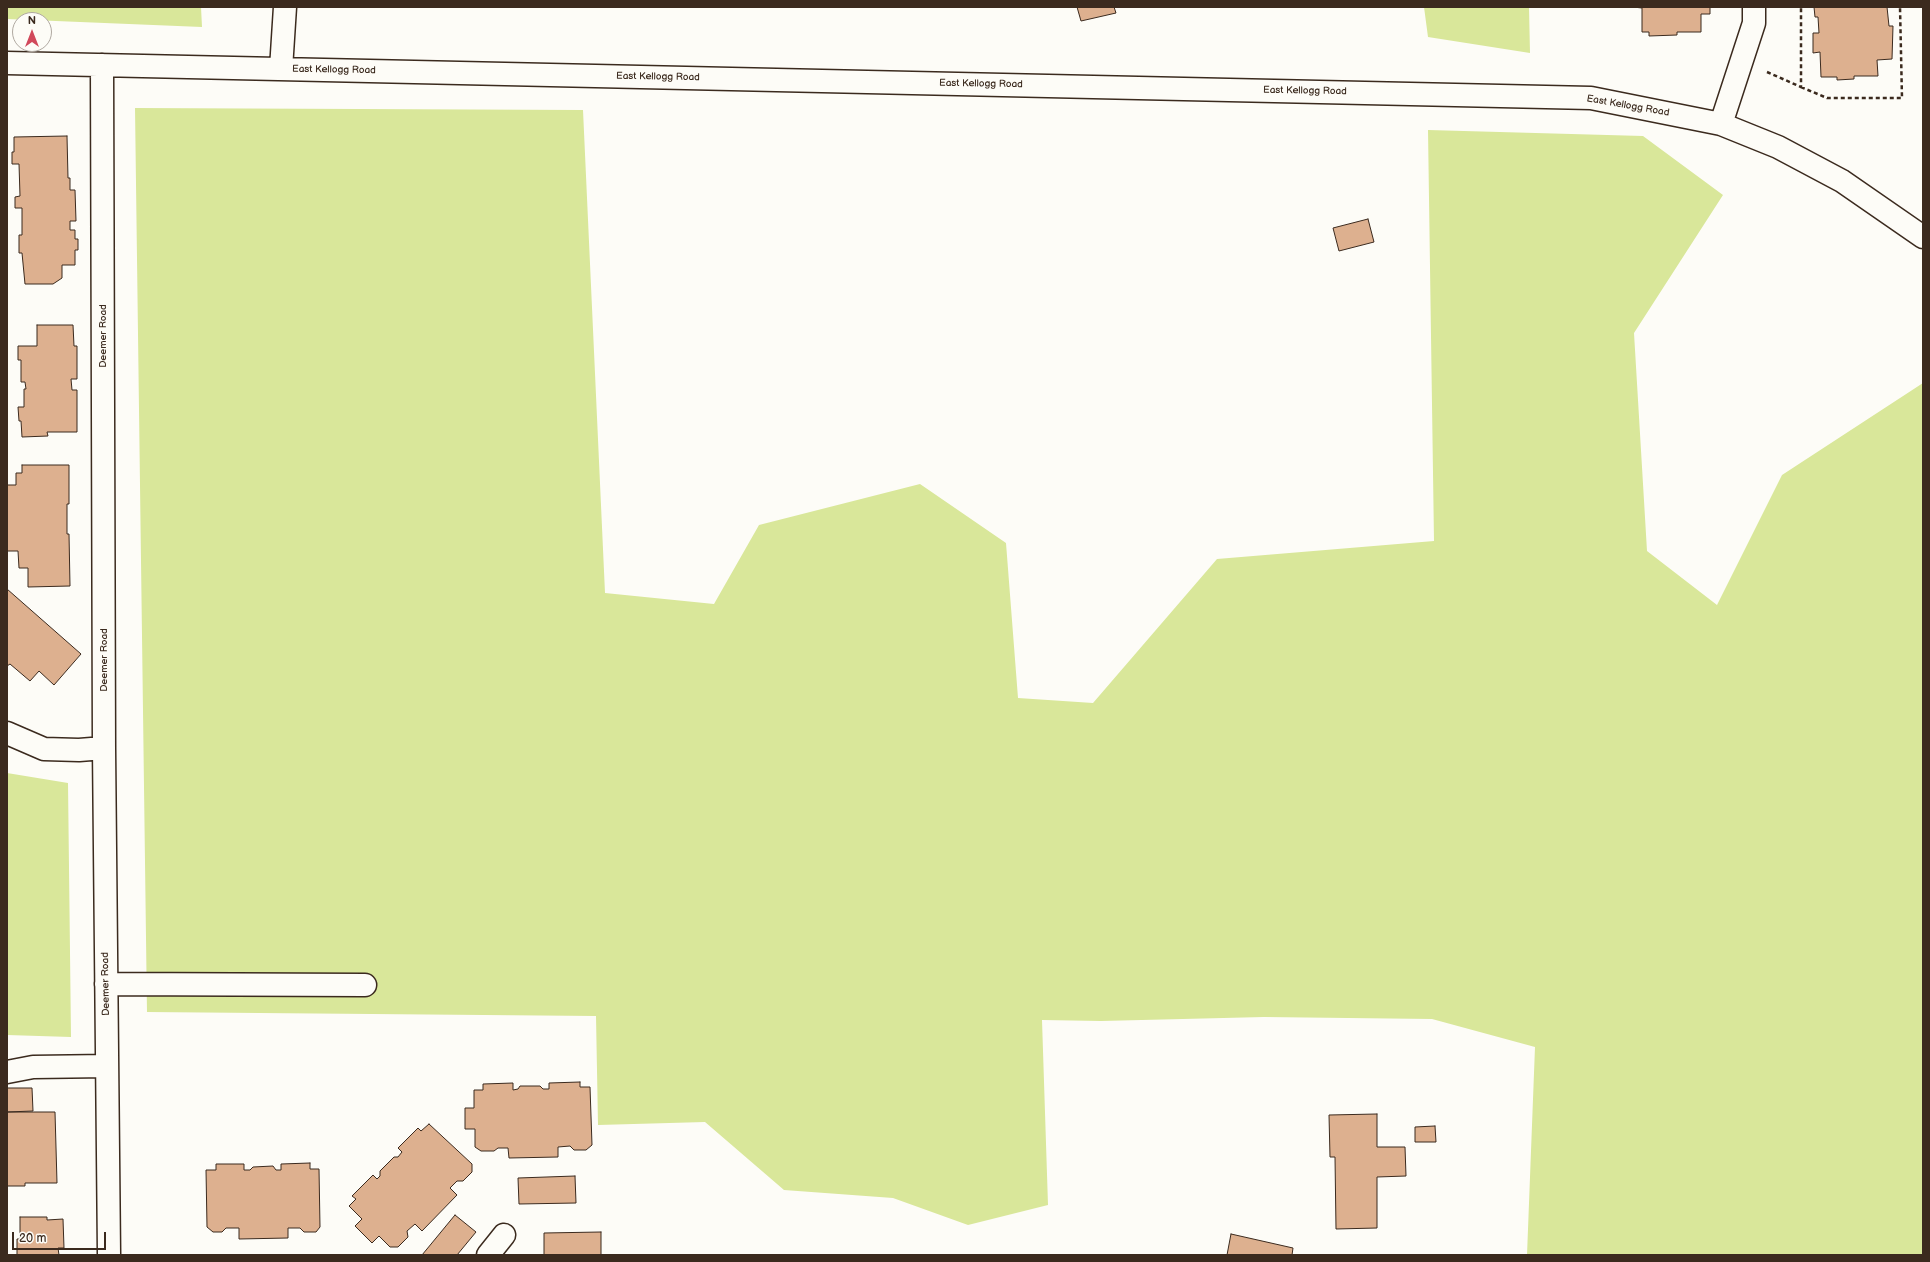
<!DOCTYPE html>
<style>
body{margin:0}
#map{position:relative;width:1930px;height:1262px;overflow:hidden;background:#fdfcf7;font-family:"Balsamiq Sans",sans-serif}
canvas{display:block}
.frame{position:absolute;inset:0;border:8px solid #3b2a1e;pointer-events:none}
.north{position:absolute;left:12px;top:12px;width:40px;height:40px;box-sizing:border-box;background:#fdfcf7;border:1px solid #afa8a0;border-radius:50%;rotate:0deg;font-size:11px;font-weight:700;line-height:16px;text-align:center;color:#3b2a1e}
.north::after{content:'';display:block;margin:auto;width:14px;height:18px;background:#d1495b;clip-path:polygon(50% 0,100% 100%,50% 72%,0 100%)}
.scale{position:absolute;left:12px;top:1232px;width:94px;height:18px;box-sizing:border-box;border:2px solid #3b2a1e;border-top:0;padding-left:5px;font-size:12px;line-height:14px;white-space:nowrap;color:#3b2a1e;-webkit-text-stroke:3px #fdfcf7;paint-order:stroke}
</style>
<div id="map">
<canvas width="1930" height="1262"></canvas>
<div class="frame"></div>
<div class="north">N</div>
<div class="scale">20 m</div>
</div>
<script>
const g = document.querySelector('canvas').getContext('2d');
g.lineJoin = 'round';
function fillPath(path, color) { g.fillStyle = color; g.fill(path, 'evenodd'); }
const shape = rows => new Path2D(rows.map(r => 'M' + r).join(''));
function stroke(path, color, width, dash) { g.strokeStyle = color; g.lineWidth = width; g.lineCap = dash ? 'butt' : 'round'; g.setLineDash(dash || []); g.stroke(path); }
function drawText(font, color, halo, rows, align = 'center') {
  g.font = font + ' "Balsamiq Sans",sans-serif'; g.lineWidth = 3.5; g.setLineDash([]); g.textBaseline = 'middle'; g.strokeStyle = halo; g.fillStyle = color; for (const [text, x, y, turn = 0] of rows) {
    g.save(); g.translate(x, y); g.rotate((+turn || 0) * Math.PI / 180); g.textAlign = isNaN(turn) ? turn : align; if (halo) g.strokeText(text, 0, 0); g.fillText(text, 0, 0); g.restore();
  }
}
fillPath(shape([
 [7,7,201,7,202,27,7,19],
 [1424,7,1529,7,1530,53,1428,37],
 [135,108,583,110,605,593,714,604,759,525,920,484,1006,543,1018,698,1093,703,1217,559,1434,541,1428,130,1643,136,1723,195,1634,333,1647,551,1717,605,1782,475,1923,383,1923,1255,1527,1255,1535,1047,1432,1019,1264,1017,1101,1021,1042,1020,1048,1205,968,1225,893,1198,784,1190,705,1122,598,1125,596,1016,147,1012],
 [7,773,68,783,71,1037,7,1035]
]), '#d9e79a');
const building = shape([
 [1077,7,1114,7,1116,13,1081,21,1077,7],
 [1633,7,1710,7,1710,14,1701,14,1701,32,1677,32,1677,35,1649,36,1649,32,1642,32,1642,8,1633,7],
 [1814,7,1887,7,1889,26,1893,26,1892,59,1877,60,1878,76,1854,76,1854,79,1837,80,1837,77,1821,77,1820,52,1813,53,1813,33,1819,33,1818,17,1815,17,1814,7],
 [67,136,68,178,70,178,70,190,75,190,76,221,70,221,70,230,75,230,75,239,78,239,78,250,75,250,75,265,62,265,62,278,53,284,25,284,22,253,19,253,19,235,22,235,22,208,15,208,15,197,20,196,19,164,12,164,12,152,14,152,14,137,67,136],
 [1368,219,1374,242,1339,251,1333,228,1368,219],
 [37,325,73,325,74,346,77,346,77,379,71,379,72,390,77,390,77,432,47,432,48,436,22,437,21,421,19,421,18,407,24,407,24,389,26,389,25,382,21,382,21,360,18,360,18,346,37,346,37,325],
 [22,465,69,465,69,504,67,504,67,534,69,534,70,586,28,587,28,568,19,568,18,551,7,551,7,485,16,485,16,473,22,473,22,465],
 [7,589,81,654,54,685,39,671,30,681,10,664,7,666,7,589],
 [580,1082,580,1087,590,1087,592,1145,586,1150,574,1150,570,1146,558,1147,558,1157,509,1158,508,1148,498,1148,494,1151,481,1151,475,1147,475,1129,465,1129,465,1108,474,1108,474,1090,483,1090,483,1084,513,1083,513,1090,518,1089,520,1086,540,1086,543,1089,549,1089,549,1083,580,1082],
 [7,1088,32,1088,33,1111,7,1112,7,1088],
 [7,1112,55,1112,57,1183,25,1183,25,1186,7,1186,7,1112],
 [1377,1114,1377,1147,1405,1147,1406,1176,1377,1177,1377,1228,1336,1229,1335,1157,1330,1157,1329,1115,1377,1114],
 [429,1124,472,1164,472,1172,463,1181,457,1181,450,1188,457,1195,422,1231,415,1224,407,1231,408,1237,398,1247,390,1247,379,1236,372,1243,355,1226,362,1219,349,1206,356,1199,352,1196,373,1175,377,1179,380,1176,380,1171,394,1157,398,1157,402,1152,398,1148,418,1128,421,1131,429,1124],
 [1435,1126,1436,1142,1415,1142,1415,1127,1435,1126],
 [310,1163,310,1169,319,1169,320,1227,316,1232,304,1232,300,1228,288,1228,288,1238,239,1239,239,1228,226,1228,222,1232,213,1232,207,1227,206,1170,216,1170,216,1164,244,1164,244,1170,250,1170,253,1167,273,1166,276,1170,281,1170,281,1164,310,1163],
 [575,1176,576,1203,519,1204,518,1178,575,1176],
 [455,1215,476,1232,457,1255,422,1255,455,1215],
 [20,1217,47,1217,47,1220,63,1219,64,1248,58,1248,59,1255,17,1255,17,1239,20,1239,20,1217],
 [601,1232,601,1255,544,1255,544,1233,601,1232],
 [1231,1234,1293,1248,1292,1255,1227,1255,1231,1234]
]);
fillPath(building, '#ddb08f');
stroke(building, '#3b2a1e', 1);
const minor = shape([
 [7,63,1591,98,1721,124,1778,147,1842,181,1923,237],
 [102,65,104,748,109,1255],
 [281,69,285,7],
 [1721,124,1754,23,1754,7],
 [7,733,44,749,79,750,104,748],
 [106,984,365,985],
 [7,1072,33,1067,107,1066],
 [488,1255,504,1235]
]);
stroke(minor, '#3b2a1e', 25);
stroke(shape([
 [1767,72,1801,87,1801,7],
 [1801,87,1827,98,1902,98,1900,7]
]), '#3b2a1e', 2.5, [4, 3]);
stroke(minor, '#fdfcf7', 22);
drawText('10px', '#3b2a1e', '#fdfcf7', [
 ["East Kellogg Road",334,70,1],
 ["East Kellogg Road",658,77,1],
 ["East Kellogg Road",981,84,1],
 ["East Kellogg Road",1305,91,1],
 ["East Kellogg Road",1628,106,10],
 ["Deemer Road",103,336,-90],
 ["Deemer Road",104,660,-90],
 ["Deemer Road",106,984,-91]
]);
</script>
